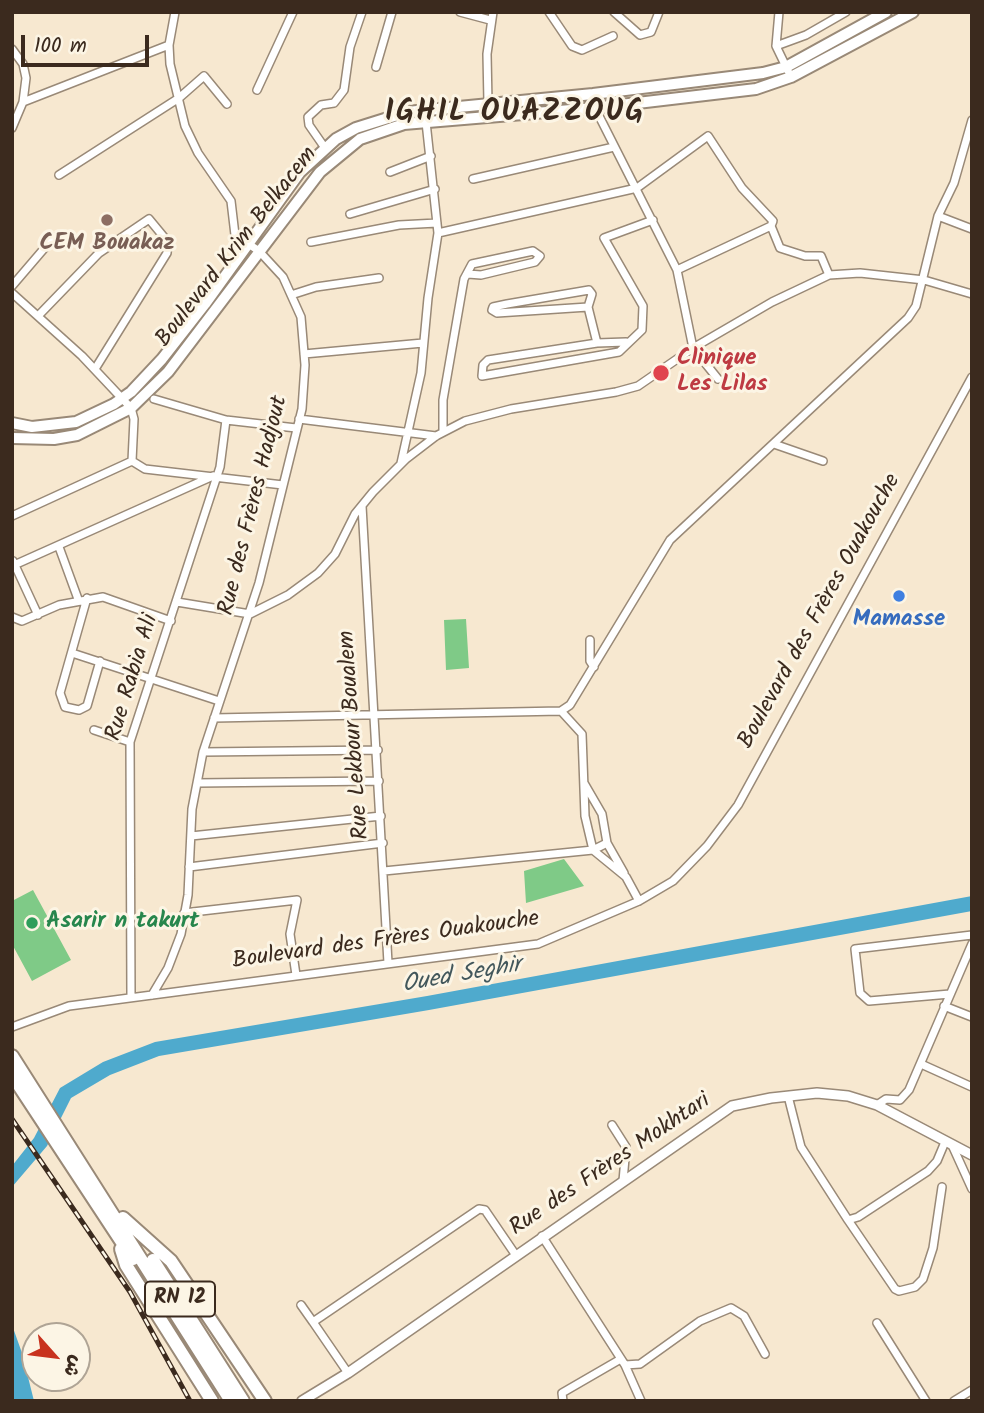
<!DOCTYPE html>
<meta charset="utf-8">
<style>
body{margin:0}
#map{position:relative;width:984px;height:1413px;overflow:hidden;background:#f7e8d0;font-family:Kalam,"Playpen Sans Arabic",sans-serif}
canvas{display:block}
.frame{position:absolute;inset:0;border:14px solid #3b2a1e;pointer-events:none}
.north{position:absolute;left:21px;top:1322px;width:70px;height:70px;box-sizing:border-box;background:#fcf5e5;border:2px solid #afa495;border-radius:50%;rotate:118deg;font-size:19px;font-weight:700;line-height:28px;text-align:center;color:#3b2a1e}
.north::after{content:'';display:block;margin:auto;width:24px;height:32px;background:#c8321e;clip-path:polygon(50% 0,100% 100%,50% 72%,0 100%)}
.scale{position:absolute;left:21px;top:35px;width:128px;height:32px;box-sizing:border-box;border:4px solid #3b2a1e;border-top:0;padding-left:9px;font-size:21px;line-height:24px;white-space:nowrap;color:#3b2a1e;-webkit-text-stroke:5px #fcf5e5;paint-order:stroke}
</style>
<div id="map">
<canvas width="984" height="1413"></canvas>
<div class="frame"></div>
<div class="north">ش</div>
<div class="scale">100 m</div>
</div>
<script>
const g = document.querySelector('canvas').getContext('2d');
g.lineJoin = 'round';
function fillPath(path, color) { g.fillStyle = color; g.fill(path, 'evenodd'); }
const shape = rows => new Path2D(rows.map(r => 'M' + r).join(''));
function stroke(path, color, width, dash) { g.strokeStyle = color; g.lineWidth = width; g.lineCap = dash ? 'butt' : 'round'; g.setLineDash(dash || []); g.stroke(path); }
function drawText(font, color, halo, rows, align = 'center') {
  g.font = font + ' Kalam,sans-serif'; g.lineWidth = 6; g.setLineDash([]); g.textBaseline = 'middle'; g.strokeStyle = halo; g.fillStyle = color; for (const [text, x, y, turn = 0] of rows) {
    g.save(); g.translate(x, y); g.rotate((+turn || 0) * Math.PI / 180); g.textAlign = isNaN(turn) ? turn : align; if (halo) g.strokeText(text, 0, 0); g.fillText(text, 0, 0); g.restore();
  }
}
fillPath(shape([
 [466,619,469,668,446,670,444,620],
 [564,859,584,886,526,903,524,871],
 [33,890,71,960,32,981,12,944,12,901]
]), '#7fca87');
fillPath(shape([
 [972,896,972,911,429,1010,159,1056,110,1075,71,1098,47,1146,12,1187,12,1166,34,1138,60,1088,103,1062,155,1042,427,996],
 [12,1325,22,1353,34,1401,12,1401]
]), '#4faacd');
const minor = shape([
 [460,12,490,20],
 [549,12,572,46,582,50,613,36],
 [614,12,640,35,651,32,659,12],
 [779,12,776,46,791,77],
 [776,46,806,35,846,12],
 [12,49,23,64,26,78,23,102,12,128],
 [376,67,392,12],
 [257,90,293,12],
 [593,94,595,108,677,270,693,348,718,379],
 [23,102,169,45],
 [491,117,488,103,487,54,493,12],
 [325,148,309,125,308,117,321,105,334,103,344,90,350,47,362,12],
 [390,172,431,156],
 [59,175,179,98,204,76,227,104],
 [473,179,614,147],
 [350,214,435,189],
 [938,216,972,229],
 [438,233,637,188,708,136,742,188,773,221,771,226,780,248,805,256,821,256,829,275],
 [311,242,399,225,437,223],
 [677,270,771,226],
 [12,286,54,237],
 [12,293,82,356,131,408,134,419,132,461,145,469,283,485],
 [291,295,316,287,379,278],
 [588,307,497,313,492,310,493,307,507,304,589,290,592,294,588,307,597,343],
 [38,316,99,253,149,219,168,242,167,253,95,369],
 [626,342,597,343,488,360,483,365,482,376,619,352,642,330,643,306,604,238,653,220],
 [304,354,423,343],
 [154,399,226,420,296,428],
 [299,419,436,436],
 [443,432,443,400,464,279,472,264,533,251,540,256,535,262,481,275,468,274],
 [774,444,823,461],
 [401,463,421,373,428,298,438,233,426,122],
 [362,506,388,963],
 [12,516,132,461],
 [59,547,78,599],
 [13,561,38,615],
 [12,566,213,476],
 [87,598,60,693,65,707,79,710,87,706,100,661],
 [177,602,250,614,288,595,318,573,335,554,355,514,373,492,406,459,436,436,465,421,511,409,616,392,638,386,693,348,772,302,829,275,860,273,924,280,972,294],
 [12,617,22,621,59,605,103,597,171,621],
 [590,640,590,661,594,667],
 [72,653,219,701],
 [561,711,582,734,585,816,593,850,626,877,639,901],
 [214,718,561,711,570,705,670,540,908,318,916,306,938,216,954,183,972,120],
 [94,730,130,742],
 [203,752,378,750],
 [197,783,379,781],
 [584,783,602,814,607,843,624,873],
 [191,836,381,816],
 [189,867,383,843],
 [384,871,593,850,607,843],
 [184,913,297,900,290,934,296,975],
 [950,994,869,1001,860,993,855,949,972,935],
 [152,995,168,968,181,934,188,895,192,809,203,752,259,583,302,409,305,365,301,317,283,277,259,251,235,235,231,201,198,153,185,126,170,64,169,45,175,12],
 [131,997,130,742,220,467,226,420],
 [944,1006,972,1017],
 [12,1027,69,1006,538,944,639,901,673,881,707,846,738,805,972,377],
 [921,1064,972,1087],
 [788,1096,801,1147,848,1220,858,1217,928,1171,937,1161,945,1142],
 [877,1105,886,1099,900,1100,909,1090,972,944],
 [612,1125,626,1147,623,1181],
 [952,1145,972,1189],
 [848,1220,895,1289,899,1291,915,1287,923,1279,933,1248,942,1187],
 [542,1236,625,1365,640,1364,700,1321,731,1308,744,1316,765,1354],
 [301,1305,313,1322,479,1209,485,1210,515,1254],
 [313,1322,348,1373],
 [877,1323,926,1401],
 [625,1365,641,1401],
 [563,1401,562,1393,619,1360],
 [954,1401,972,1390]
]);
const tertiary = shape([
 [302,1401,348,1373,732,1106,771,1098,817,1093,848,1096,877,1105,972,1155]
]);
const primary = shape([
 [12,423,32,427,76,422,114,404,131,392,162,359,205,304,300,172,336,139,356,128,407,112,593,94,763,73,786,67,886,12],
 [12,438,54,439,77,435,131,408,168,372,320,172,360,139,404,124,595,108,756,89,791,77,913,12]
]);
const trunk = shape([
 [12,1056,231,1401],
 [12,1075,133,1259],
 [123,1218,171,1261,265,1401],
 [121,1249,126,1265,212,1401],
 [153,1260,243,1401]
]);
stroke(minor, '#998977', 10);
stroke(tertiary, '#998977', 12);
stroke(primary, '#998977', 14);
stroke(trunk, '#998977', 16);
stroke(minor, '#fff', 7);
stroke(tertiary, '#fff', 9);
stroke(primary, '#fff', 10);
stroke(trunk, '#fff', 12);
const rail = shape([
 [12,1119,130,1292,190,1401]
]);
stroke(rail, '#3b2a1e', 5);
stroke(rail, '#fcf5e5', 2.5, [8]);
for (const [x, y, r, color] of [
 [107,220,7,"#8d6e63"],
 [661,373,9,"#e0444e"],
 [899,596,7,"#3f7fe0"],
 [32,923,7,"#2e9e5b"]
]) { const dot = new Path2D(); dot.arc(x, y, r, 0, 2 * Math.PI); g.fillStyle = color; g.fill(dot); stroke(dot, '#fcf5e5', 2.5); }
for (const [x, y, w] of [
 [180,1299,70]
]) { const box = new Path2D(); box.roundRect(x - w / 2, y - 17.5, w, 35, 5); g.fillStyle = '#fcf5e5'; g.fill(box); stroke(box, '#3b2a1e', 2); }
drawText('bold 21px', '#3b2a1e', null, [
 ["RN 12",180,1299]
]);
drawText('bold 23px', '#785e54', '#fcf5e5', [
 ["CEM Bouakaz",107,245]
]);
drawText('23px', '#3b2a1e', '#fcf5e5', [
 ["Boulevard Krim Belkacem",238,248,-52],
 ["Rue des Frères Hadjout",255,506,-76],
 ["Boulevard des Frères Ouakouche",821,612,-61],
 ["Rue Rabia Ali",134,678,-73],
 ["Rue Lekbour Boualem",356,735,-94],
 ["Boulevard des Frères Ouakouche",386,942,-8],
 ["Rue des Frères Mokhtari",611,1166,-34]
]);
drawText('bold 23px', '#be3a42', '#fcf5e5', [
 ["Clinique",677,360],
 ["Les Lilas",677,386]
], 'left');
drawText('bold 23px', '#366cbe', '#fcf5e5', [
 ["Mamasse",899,621]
]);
drawText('bold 23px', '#27864d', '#fcf5e5', [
 ["Asarir n takurt",46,923]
], 'left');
drawText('italic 24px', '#42575b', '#fcf5e5', [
 ["Oued Seghir",462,977,-10]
]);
g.letterSpacing = '2px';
drawText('bold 30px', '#3b2a1e', '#fcf5e5', [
 ["IGHIL OUAZZOUG",515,115]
]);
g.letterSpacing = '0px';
</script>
